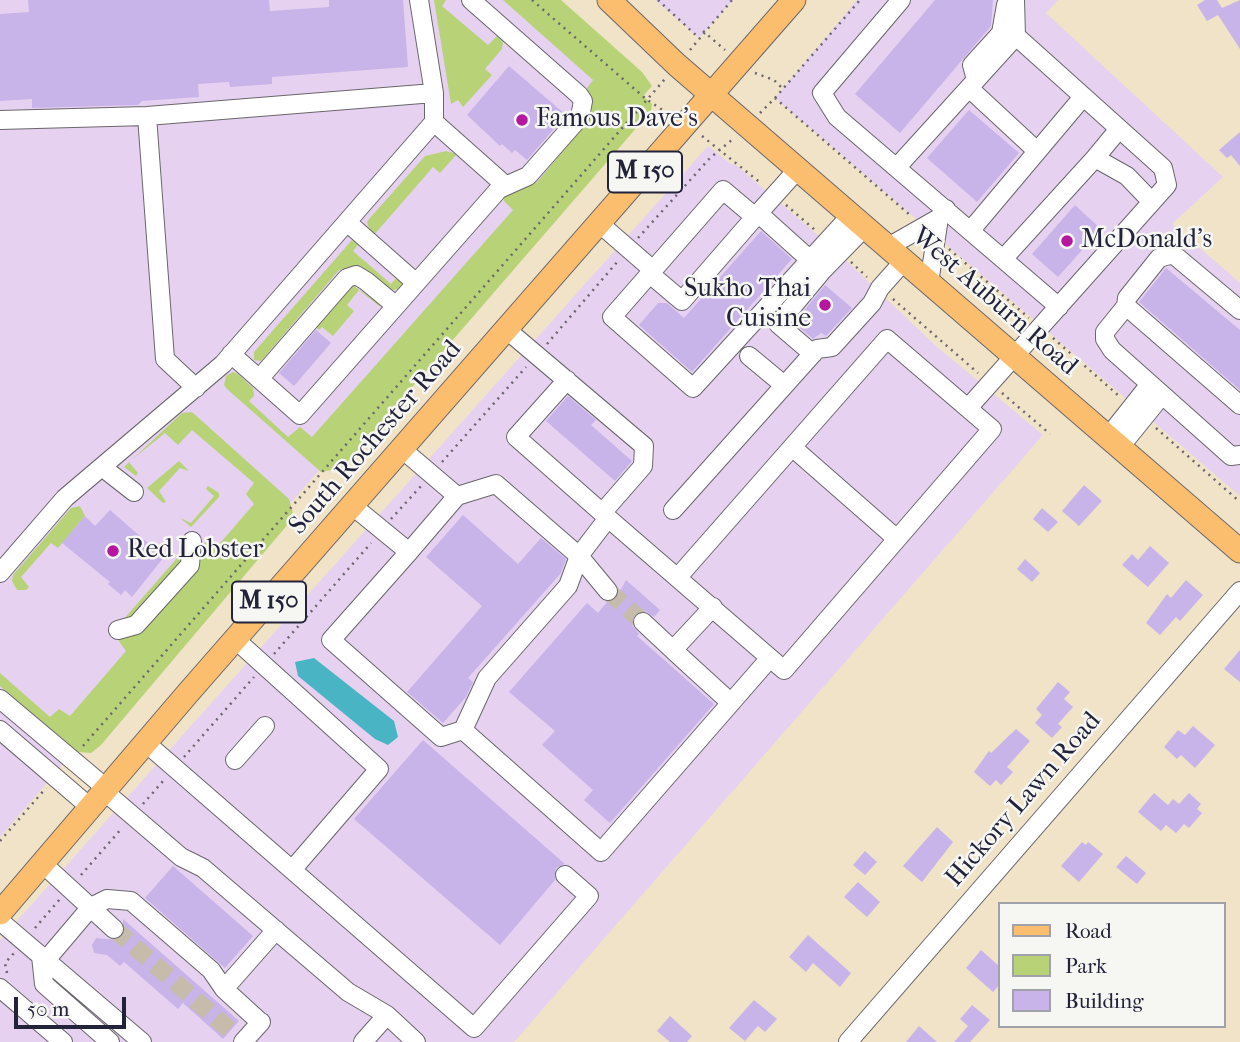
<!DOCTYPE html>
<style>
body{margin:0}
#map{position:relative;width:1240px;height:1042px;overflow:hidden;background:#f0e3c8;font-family:"IM FELL French Canon",serif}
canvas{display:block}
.legend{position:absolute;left:998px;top:902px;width:228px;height:126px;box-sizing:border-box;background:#f6f6f2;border:2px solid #a1a1a9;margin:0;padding:9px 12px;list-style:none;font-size:21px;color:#22223b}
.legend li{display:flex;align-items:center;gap:14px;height:35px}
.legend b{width:35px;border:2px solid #a1a1a9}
.scale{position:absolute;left:14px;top:997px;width:112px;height:32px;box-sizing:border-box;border:4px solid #22223b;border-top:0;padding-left:9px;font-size:21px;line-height:24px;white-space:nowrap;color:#22223b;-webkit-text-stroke:5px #f6f6f2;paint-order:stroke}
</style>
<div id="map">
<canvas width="1240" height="1042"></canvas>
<ul class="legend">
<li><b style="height:9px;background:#fbbe6e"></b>Road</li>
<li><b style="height:19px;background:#b8d277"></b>Park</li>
<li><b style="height:19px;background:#c8b4e9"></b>Building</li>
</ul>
<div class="scale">50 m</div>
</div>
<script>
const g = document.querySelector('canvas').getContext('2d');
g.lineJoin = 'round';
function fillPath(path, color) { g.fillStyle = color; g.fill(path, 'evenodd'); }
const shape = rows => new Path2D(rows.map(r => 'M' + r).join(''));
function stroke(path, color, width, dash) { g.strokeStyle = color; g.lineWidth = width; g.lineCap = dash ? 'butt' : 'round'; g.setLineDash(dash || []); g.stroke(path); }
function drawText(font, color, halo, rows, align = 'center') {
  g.font = font + ' "IM FELL French Canon",serif'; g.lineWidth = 5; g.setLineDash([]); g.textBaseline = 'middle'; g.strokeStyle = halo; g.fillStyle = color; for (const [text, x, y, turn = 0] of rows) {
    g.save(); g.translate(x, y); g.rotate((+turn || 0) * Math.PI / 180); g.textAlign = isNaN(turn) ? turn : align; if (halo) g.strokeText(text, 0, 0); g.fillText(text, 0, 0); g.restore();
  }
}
fillPath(shape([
 [0,0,527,0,642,99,0,837],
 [655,0,733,0,699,38],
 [857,0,1058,0,1046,13,1223,177,1172,224,1240,283,1240,496,775,98],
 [708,146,731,164,736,165,835,250,935,345,1043,435,514,1042,0,1042,0,940]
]), '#e6d2f0');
fillPath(shape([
 [434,0,446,0,442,6,488,45,498,35,503,42,502,49,485,69,492,75,463,107,458,100,451,104],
 [503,0,561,0,642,72,652,86,643,96,652,104,651,111,342,468,321,472,227,389,224,385,226,376,233,372,238,374,253,388,254,396,249,401,288,437,300,427,312,437,513,210,504,201,504,196,537,182,585,125,592,112,587,88,593,80],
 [446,151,457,154,440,173,433,167,374,235,370,231,367,222,370,218,425,156],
 [352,240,358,245,353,251,391,284,398,276,405,282,398,289,388,291,357,267,339,270,261,361,254,360,254,352],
 [351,284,380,304,379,306,359,290,347,305,354,311,333,336,322,327,319,330,313,325],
 [192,412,289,499,294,517,101,745,91,753,78,752,0,686,0,673,50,717,59,709,70,716,126,651,118,640,143,631,199,567,202,546,206,542,215,549,254,504,246,494,254,483,192,430,178,445,165,433,129,462,138,473,136,476,124,467,182,413],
 [179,461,189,471,180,468,159,491,166,502,163,503,147,488],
 [208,486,219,493,219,497,191,527,180,518,191,523,214,496,206,489],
 [80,506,85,516,58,548,51,543,21,577,29,587,26,590,17,590,12,581,13,575,71,508],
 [185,549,184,561,132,618,123,620]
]), '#b8d277');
fillPath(shape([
 [314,658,394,721,398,737,388,745,375,739,298,676,295,662]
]), '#48b4c4');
fillPath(shape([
 [28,0,269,0,270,11,329,7,329,0,403,0,408,67,272,77,272,84,230,87,229,82,198,84,199,97,142,101,138,105,32,108,32,99,0,101,0,14,29,12],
 [935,0,993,0,991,26,900,133,855,94],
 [1205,0,1217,0,1222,8,1240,0,1240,49,1218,15,1207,21,1197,5],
 [509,66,566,115,527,160,515,150,512,153,502,144,500,146,467,115],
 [969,110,1019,153,977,202,927,158],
 [1240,132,1240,166,1231,155,1227,158,1219,150],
 [1075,205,1101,229,1058,277,1032,254],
 [761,231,792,259,692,372,639,325,658,303,667,303,684,318],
 [1166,268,1240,330,1240,390,1139,302],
 [825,285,852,308,826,336,821,333,813,339,794,323],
 [316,330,331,343,294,386,279,373],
 [568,396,596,420,591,425,632,461,615,481,546,421],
 [1084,485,1102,501,1079,526,1062,511],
 [1042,508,1058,522,1048,532,1033,519],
 [110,510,164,557,132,597,125,590,121,595,108,584,110,582,62,543,85,516,95,526],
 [463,515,518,564,541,538,566,559,561,573,468,678,473,682,466,697,443,723,407,692,482,606,426,557],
 [1150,546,1169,563,1148,587,1122,565,1132,554,1138,560],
 [1025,559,1040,573,1032,582,1017,569],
 [626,580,660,610,654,617,645,611,634,615,632,625,639,634,637,636,714,704,610,823,584,800,593,790,542,745,555,731,509,692,587,603,598,613,607,602,616,599],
 [1186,580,1203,595,1180,621,1176,617,1160,635,1146,623,1167,594,1171,598],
 [1240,650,1240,682,1224,669],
 [1058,682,1070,692,1064,699,1073,707,1058,724,1062,727,1052,738,1035,723,1042,715,1036,709],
 [1193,726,1215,745,1195,768,1181,755,1177,759,1164,747,1178,730,1185,735],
 [1016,729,1030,741,1007,767,1013,772,1001,785,996,780,990,786,974,772,989,751,991,753],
 [423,740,565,864,556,868,555,880,500,945,354,819],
 [1154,793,1168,805,1173,799,1179,804,1189,793,1201,804,1197,809,1202,813,1189,828,1184,824,1176,833,1166,825,1161,831,1138,812],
 [937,827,953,842,922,882,903,866],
 [1082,842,1086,845,1088,842,1103,854,1079,882,1061,866],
 [865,851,877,862,865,875,853,865],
 [1126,856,1146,873,1137,884,1116,867],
 [173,866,253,936,225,968,145,898],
 [858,882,880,902,867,917,844,897],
 [123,919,239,1021,223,1039,183,1003,178,1009,124,962,120,966,107,955,94,953,92,945,96,938,117,940,123,936],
 [808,935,851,973,840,987,813,963,806,972,789,957],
 [981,950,1000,967,1000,984,993,992,966,968],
 [754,1000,777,1019,765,1032,758,1026,745,1041,729,1028],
 [972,1005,990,1020,970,1042,954,1042,968,1026,960,1019],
 [670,1016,692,1036,687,1042,670,1042,657,1031],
 [919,1026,937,1042,906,1042]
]), '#c8b4e9');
stroke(shape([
 [608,591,643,622],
 [114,929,231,1031]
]), '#c7bcac', 18, [18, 9]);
const minor = shape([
 [901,0,822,93,837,117,1059,307],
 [976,80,972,65,1001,33,1006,5],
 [969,88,1037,151],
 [147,116,165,359,196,388],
 [0,120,147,116,434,93],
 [434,122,506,186],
 [1095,158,1119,129],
 [897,167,1016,36],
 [798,169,755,217,723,190,612,317,693,388,851,215],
 [758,213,818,267],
 [347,222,415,282],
 [600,224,653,270],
 [971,230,1083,97],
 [888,247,939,218,946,209],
 [1004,258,1095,158,1127,176,1152,202],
 [650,274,682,301,755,217],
 [929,283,939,218],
 [1126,306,1127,298,1159,258,1173,254,1240,310],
 [507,330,644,446,643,466,602,513],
 [231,354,300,415,499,189,528,176,580,117,583,101,579,95,471,0],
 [813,354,778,324,822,271,865,227],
 [749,356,784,385],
 [259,379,347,278,356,275,366,281,395,305],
 [567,380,516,437,608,518],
 [1240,405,1126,306,1105,332,1105,339,1112,350,1231,456,1240,455],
 [968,408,1167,185,1163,168,1016,36,1015,0],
 [1108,437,1150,384],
 [792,447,897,539],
 [1120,447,1162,395],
 [102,467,134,492],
 [457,496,496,484,579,556,608,591],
 [354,507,409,552,457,496,403,450],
 [673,510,817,349,832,347,872,303,880,288,904,261],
 [409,552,331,640,441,737,463,730,487,678,568,586,579,556,608,518,784,670,992,429,887,339,678,577],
 [0,573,65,498,223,364,434,122,434,93,419,0],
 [713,607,673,650,731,703],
 [643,622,673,650],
 [118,630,136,625,190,565,192,541],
 [236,640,379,769,292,870],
 [0,699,107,789],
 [0,730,91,808],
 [463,730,601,852,770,658],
 [146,743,474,1028,589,896,565,875],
 [235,760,265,726],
 [105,792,181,857,203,868,348,992,387,1015,363,1042],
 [43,864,114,929],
 [0,921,142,1042],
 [41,956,44,984,110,1042],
 [46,960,91,907,107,899,131,901,211,970,224,989,276,930],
 [0,988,63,1042],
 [224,989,259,1021],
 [387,1015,416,1042],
 [243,1042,261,1022],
 [848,1042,1240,591]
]);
const major = shape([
 [609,0,677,65,1240,551],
 [0,913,188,693,794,0]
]);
stroke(minor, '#6a666c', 20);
stroke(major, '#6a666c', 25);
stroke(shape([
 [532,0,646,99,670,115],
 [658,0,699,38],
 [703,31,725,50],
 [690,50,732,0],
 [755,73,774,80,782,88],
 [775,98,860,0],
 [760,113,775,98,910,215],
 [702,136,762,184],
 [786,205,815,230],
 [638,238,710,158,733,139],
 [949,249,1029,318],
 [851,262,867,277],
 [893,299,978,373],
 [1053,338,1119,396],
 [547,344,618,261],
 [1002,393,1050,434],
 [1156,428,1240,502],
 [442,462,526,367],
 [391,519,422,485],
 [274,654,371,543],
 [83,746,665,79],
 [184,757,254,677],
 [143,804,164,780],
 [0,841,46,788],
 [81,875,122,828],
 [35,928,60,899],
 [7,973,5,963,15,952]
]), '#6a666c', 2.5, [2, 5]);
stroke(minor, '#fff', 18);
stroke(major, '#fbbe6e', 23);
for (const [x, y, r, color] of [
 [522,120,7,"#b5179e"],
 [1067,241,7,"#b5179e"],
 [825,305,7,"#b5179e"],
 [113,551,7,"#b5179e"]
]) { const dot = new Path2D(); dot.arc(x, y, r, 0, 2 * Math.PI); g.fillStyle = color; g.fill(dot); stroke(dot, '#f6f6f2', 2.5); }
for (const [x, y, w] of [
 [645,172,74],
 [269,602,74]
]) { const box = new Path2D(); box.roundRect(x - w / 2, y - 20.5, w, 41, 5); g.fillStyle = '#f6f6f2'; g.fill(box); stroke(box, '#22223b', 2); }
drawText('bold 24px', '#22223b', null, [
 ["M 150",645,172],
 ["M 150",269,602]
]);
drawText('26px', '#22223b', '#f6f6f2', [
 ["Famous Dave's",536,120],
 ["McDonald's",1081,241],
 ["Sukho Thai",811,290,"right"],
 ["Cuisine",811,320,"right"],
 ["Red Lobster",127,551]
], 'left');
drawText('26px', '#22223b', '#f6f6f2', [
 ["West Auburn Road",994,302,41],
 ["South Rochester Road",376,438,-49],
 ["Hickory Lawn Road",1024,800,-49]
]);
</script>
